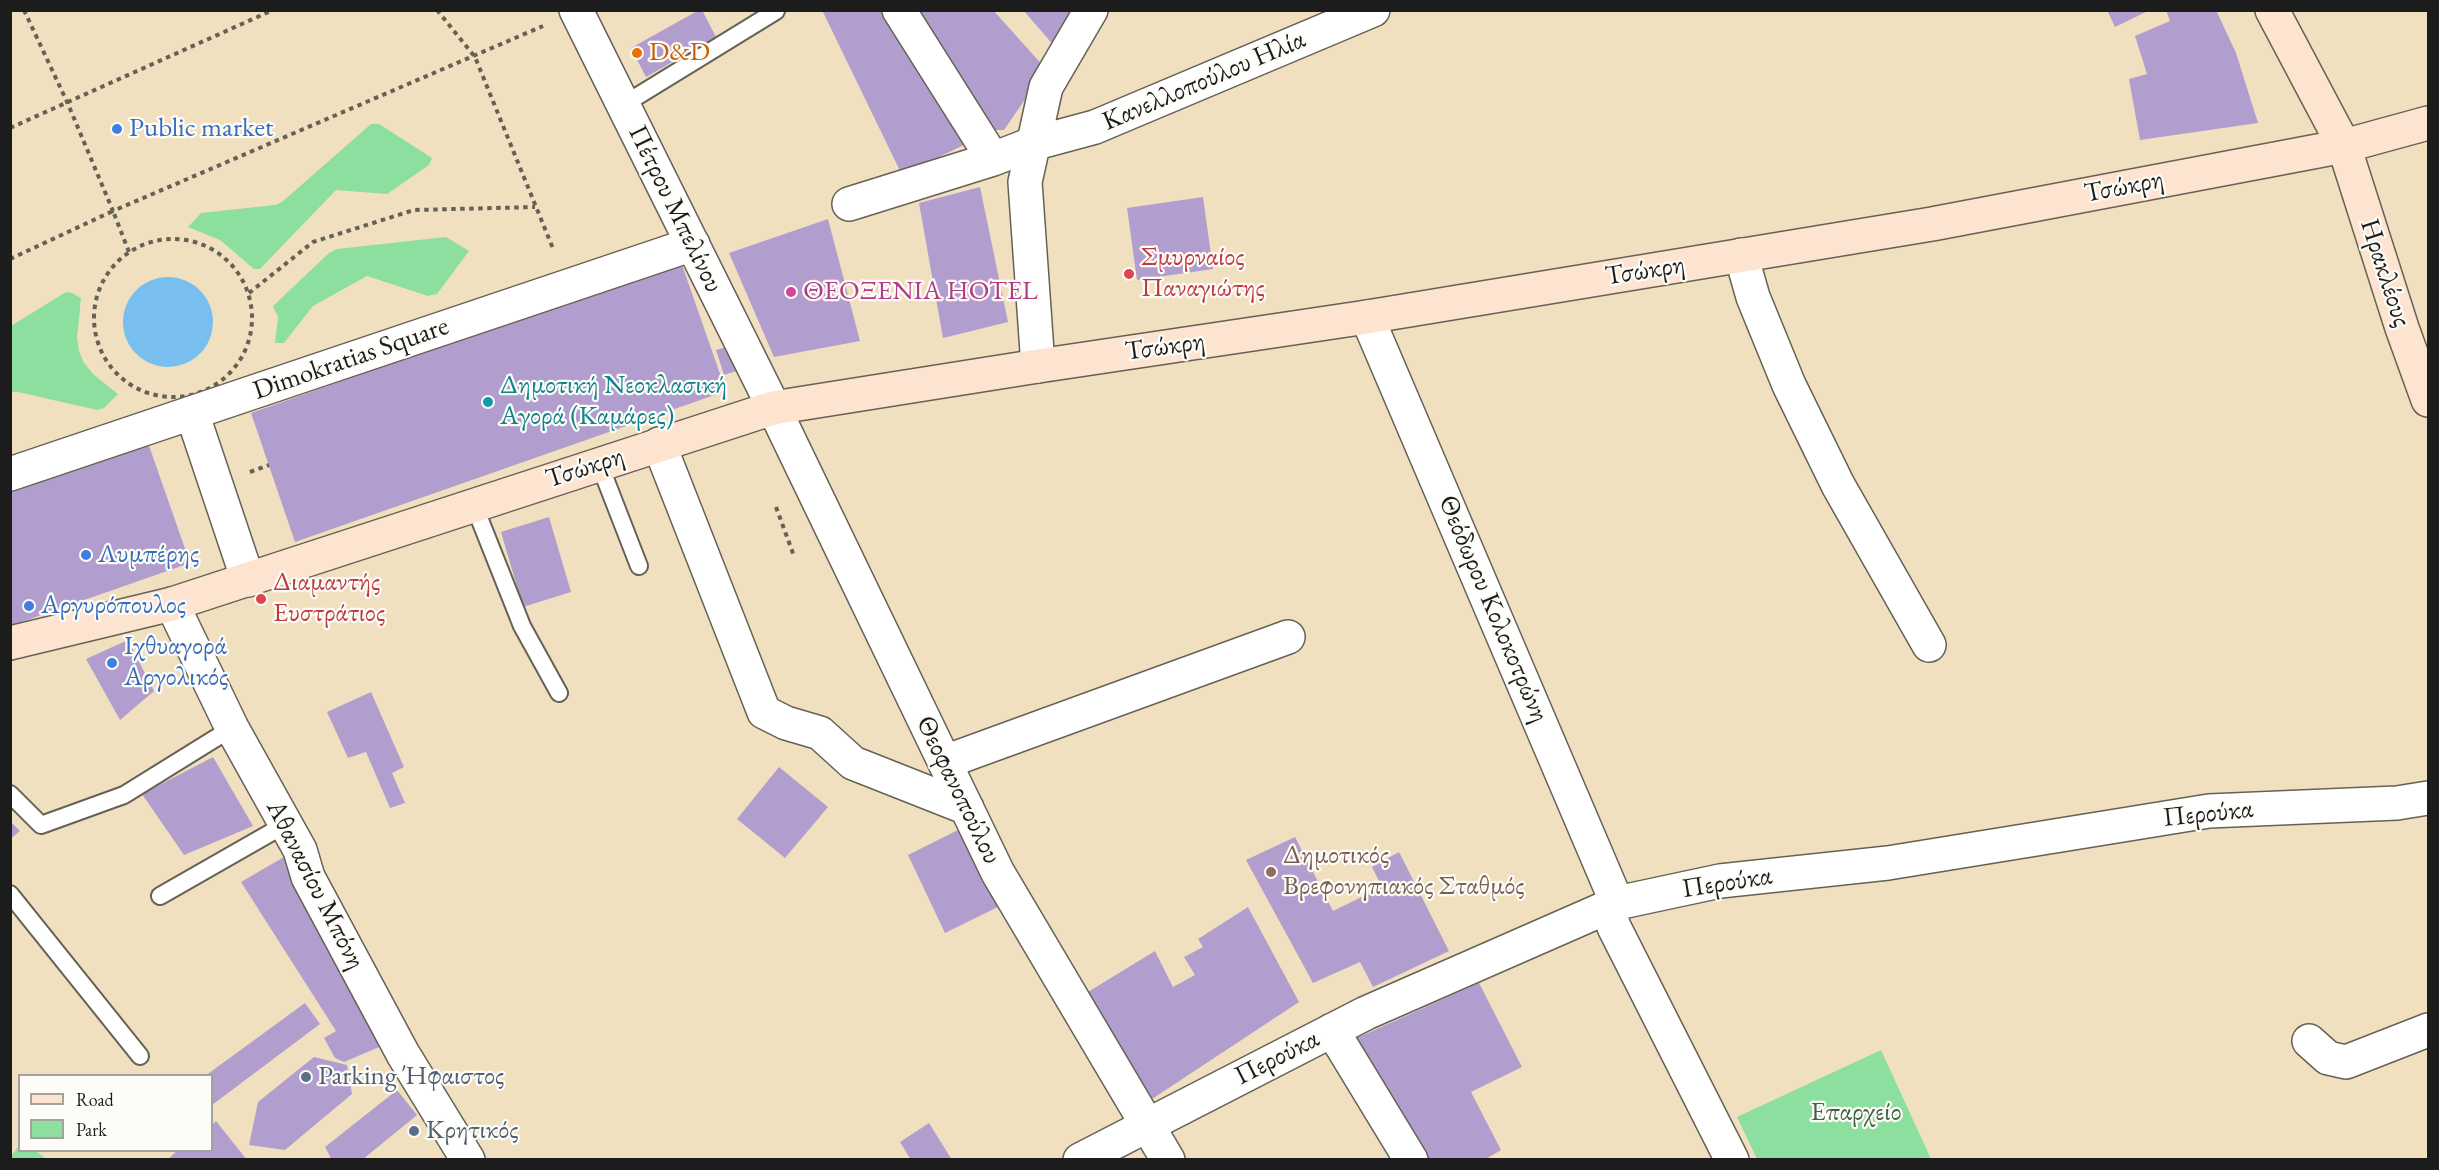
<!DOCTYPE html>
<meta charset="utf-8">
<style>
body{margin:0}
#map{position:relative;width:2439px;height:1170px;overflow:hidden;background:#f0e0c0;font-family:"EB Garamond",serif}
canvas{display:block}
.frame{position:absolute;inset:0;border:12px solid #1c1c1c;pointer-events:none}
.legend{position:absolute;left:18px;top:1074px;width:195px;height:78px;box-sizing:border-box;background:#fdfcf7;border:2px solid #a3a29f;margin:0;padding:8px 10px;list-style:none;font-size:18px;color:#1c1c1c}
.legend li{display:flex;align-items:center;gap:12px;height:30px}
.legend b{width:30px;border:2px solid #a3a29f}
</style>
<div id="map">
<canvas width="2439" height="1170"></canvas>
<div class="frame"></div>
<ul class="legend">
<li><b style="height:8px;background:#fde4d0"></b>Road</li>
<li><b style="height:16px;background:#8ddfa0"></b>Park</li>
</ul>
</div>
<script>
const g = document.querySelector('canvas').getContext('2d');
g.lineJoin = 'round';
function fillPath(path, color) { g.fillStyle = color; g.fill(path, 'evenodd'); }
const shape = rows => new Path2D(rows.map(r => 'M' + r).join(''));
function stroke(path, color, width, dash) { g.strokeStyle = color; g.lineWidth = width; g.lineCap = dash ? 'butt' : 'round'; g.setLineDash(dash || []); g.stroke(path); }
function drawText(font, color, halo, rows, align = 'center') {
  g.font = font + ' "EB Garamond",serif'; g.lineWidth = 4.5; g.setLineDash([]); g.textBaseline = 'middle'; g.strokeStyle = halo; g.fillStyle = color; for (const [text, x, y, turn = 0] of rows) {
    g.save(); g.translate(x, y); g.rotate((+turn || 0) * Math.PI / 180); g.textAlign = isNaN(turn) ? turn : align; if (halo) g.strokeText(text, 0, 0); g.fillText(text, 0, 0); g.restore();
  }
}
fillPath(shape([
 [371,124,379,124,432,158,429,165,387,194,336,190,260,269,254,269,220,240,188,227,201,213,275,205,282,202],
 [446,237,469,251,437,294,428,296,367,276,313,306,284,343,275,343,278,317,273,306,329,253,337,249],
 [66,292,72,293,81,298,77,338,79,351,84,363,94,375,118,394,104,408,97,410,18,392,11,392,11,326],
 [1881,1050,1931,1159,1757,1159,1737,1117],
 [19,1146,20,1150,36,1151,46,1159,11,1159,11,1156]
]), '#8ddfa0');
fillPath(shape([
 '123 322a45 45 0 1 1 90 0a45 45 0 1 1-90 0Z'
]), '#78bfef');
fillPath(shape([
 [699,10,702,10,716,37,646,77,631,48],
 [822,10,891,10,974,140,902,175],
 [913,10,993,10,1046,69,1004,130,995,130],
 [1023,10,1087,10,1062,55],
 [2107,10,2150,10,2115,27],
 [2166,10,2216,10,2236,53,2258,123,2140,140,2129,79,2147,74,2135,36,2170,21],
 [980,187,1008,322,943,338,919,203],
 [1203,197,1213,269,1137,280,1127,208],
 [828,219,860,341,774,357,729,253],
 [681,262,726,391,295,542,251,413],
 [737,344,746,368,724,375,716,350],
 [146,437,190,563,10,626,10,487],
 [549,517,571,592,523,607,501,532],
 [128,640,154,691,120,720,86,659],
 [371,692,404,767,392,773,405,803,390,808,366,752,348,758,327,712],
 [213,757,253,826,184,855,142,794],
 [779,767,828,807,785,858,737,819],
 [10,821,20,831,10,839],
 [966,826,1004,904,945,933,908,855],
 [1295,837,1333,911,1382,887,1372,867,1399,852,1449,951,1373,987,1360,962,1313,983,1246,860],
 [284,857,369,1006,384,1045,344,1062,335,1058,324,1038,336,1031,241,882],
 [1248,907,1299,1002,1149,1101,1083,995,1155,951,1173,987,1195,975,1184,957,1203,947,1198,939],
 [1479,983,1522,1067,1471,1092,1501,1150,1484,1160,1418,1160,1350,1041],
 [305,1003,320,1024,212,1105,212,1076,205,1076],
 [314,1057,347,1065,352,1094,285,1150,249,1145,258,1102],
 [397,1090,417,1115,362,1160,332,1160,325,1147],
 [216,1121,247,1160,167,1160,178,1150,212,1150,212,1125],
 [929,1123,952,1160,911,1160,900,1142]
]), '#b29ece');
const lane = shape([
 [623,105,776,11],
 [599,463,639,566],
 [474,505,522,626,559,693],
 [10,794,41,825,124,795,232,728],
 [10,894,140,1056],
 [160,896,286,824]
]);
const street = shape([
 [576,10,767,394,998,873,1168,1160],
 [899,10,993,159],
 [849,204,993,159,1032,144,1095,127,1373,10],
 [1741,255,1753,297,1789,385,1838,485,1929,645],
 [1367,317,1617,903],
 [1038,366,1025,182,1046,87,1091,10],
 [192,413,248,580],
 [659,444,764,712,786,723,820,733,853,763,967,808],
 [10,474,693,244],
 [172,604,232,728,300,850,308,877,403,1054,468,1160],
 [945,762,1288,637],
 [1608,908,1614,927,1732,1160],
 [1332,1030,1411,1160],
 [2309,1041,2328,1058,2346,1062,2428,1030],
 [1080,1160,1366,1013,1617,903,1720,881,1888,863,2209,811,2397,803,2428,798]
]);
const secondary = shape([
 [2272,10,2344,146,2402,328,2428,400],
 [10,643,172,604,773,408,1038,366,1367,317,1932,224,2344,146,2428,123]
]);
stroke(lane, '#666155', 20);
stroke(street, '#666155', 36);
stroke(secondary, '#666155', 36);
stroke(shape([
 [24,10,68,104,113,211,543,26],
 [437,10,475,57,554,251],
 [10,128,273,10],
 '94 318a79 79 0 1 1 158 0a79 79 0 1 1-158 0Z',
 [10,259,113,211,129,252],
 [249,293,313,242,414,210,535,207],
 [250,472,269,465],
 [776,507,794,556]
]), '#666155', 4, [4.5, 4.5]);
stroke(lane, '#fff', 16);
stroke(street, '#fff', 33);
stroke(secondary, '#fde4d0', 33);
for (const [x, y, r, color] of [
 [637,53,6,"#e8710a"],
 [117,129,6,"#3f7fe0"],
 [1129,274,6,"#e0444e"],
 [791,292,6,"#d1479c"],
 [488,402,6,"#0f9aa8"],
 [86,555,6,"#3f7fe0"],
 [261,599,6,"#e0444e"],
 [29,606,6,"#3f7fe0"],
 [112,663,6,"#3f7fe0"],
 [1271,872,6,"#8d6e63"],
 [306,1077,6,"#5c6f8a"],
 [414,1131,6,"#5c6f8a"]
]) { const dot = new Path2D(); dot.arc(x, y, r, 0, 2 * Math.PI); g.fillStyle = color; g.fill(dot); stroke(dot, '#fdfcf7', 2); }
drawText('27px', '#c56008', '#fdfcf7', [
 ["D&D",649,53]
], 'left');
drawText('27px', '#1c1c1c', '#fdfcf7', [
 ["Κανελλοπούλου Ηλία",1204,81,-23],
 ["Τσώκρη",2124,187,-11],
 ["Πέτρου Μπελίνου",675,209,64],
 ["Τσώκρη",1645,271,-9],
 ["Ηρακλέους",2385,273,72],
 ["Τσώκρη",1165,347,-8],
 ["Dimokratias Square",351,359,-19],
 ["Τσώκρη",585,468,-18],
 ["Θεόδωρου Κολοκοτρώνη",1493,609,67],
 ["Θεοφανοπούλου",958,790,64],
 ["Περούκα",2208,814,-6],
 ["Περούκα",1727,883,-9],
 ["Αθανασίου Μπόνη",315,885,63],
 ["Περούκα",1277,1058,-27]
]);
drawText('27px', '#366cbe', '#fdfcf7', [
 ["Public market",129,129],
 ["Λυμπέρης",98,555],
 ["Αργυρόπουλος",41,606],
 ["Ιχθυαγορά",124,647],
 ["Αργολικός",124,678]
], 'left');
drawText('27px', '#be3a42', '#fdfcf7', [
 ["Σμυρναίος",1141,258],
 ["Παναγιώτης",1141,289],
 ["Διαμαντής",273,583],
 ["Ευστράτιος",273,614]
], 'left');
drawText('27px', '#b23c85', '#fdfcf7', [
 ["ΘΕΟΞΕΝΙΑ HOTEL",803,292]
], 'left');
drawText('27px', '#0d838f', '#fdfcf7', [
 ["Δημοτική Νεοκλασική",500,386],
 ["Αγορά (Καμάρες)",500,417]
], 'left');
drawText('27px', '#785e54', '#fdfcf7', [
 ["Δημοτικός",1283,856],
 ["Βρεφονηπιακός Σταθμός",1283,887]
], 'left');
drawText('27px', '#4e5e75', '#fdfcf7', [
 ["Parking Ήφαιστος",318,1077],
 ["Κρητικός",426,1131]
], 'left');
drawText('27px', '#44604a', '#fdfcf7', [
 ["Επαρχείο",1856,1113]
]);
</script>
